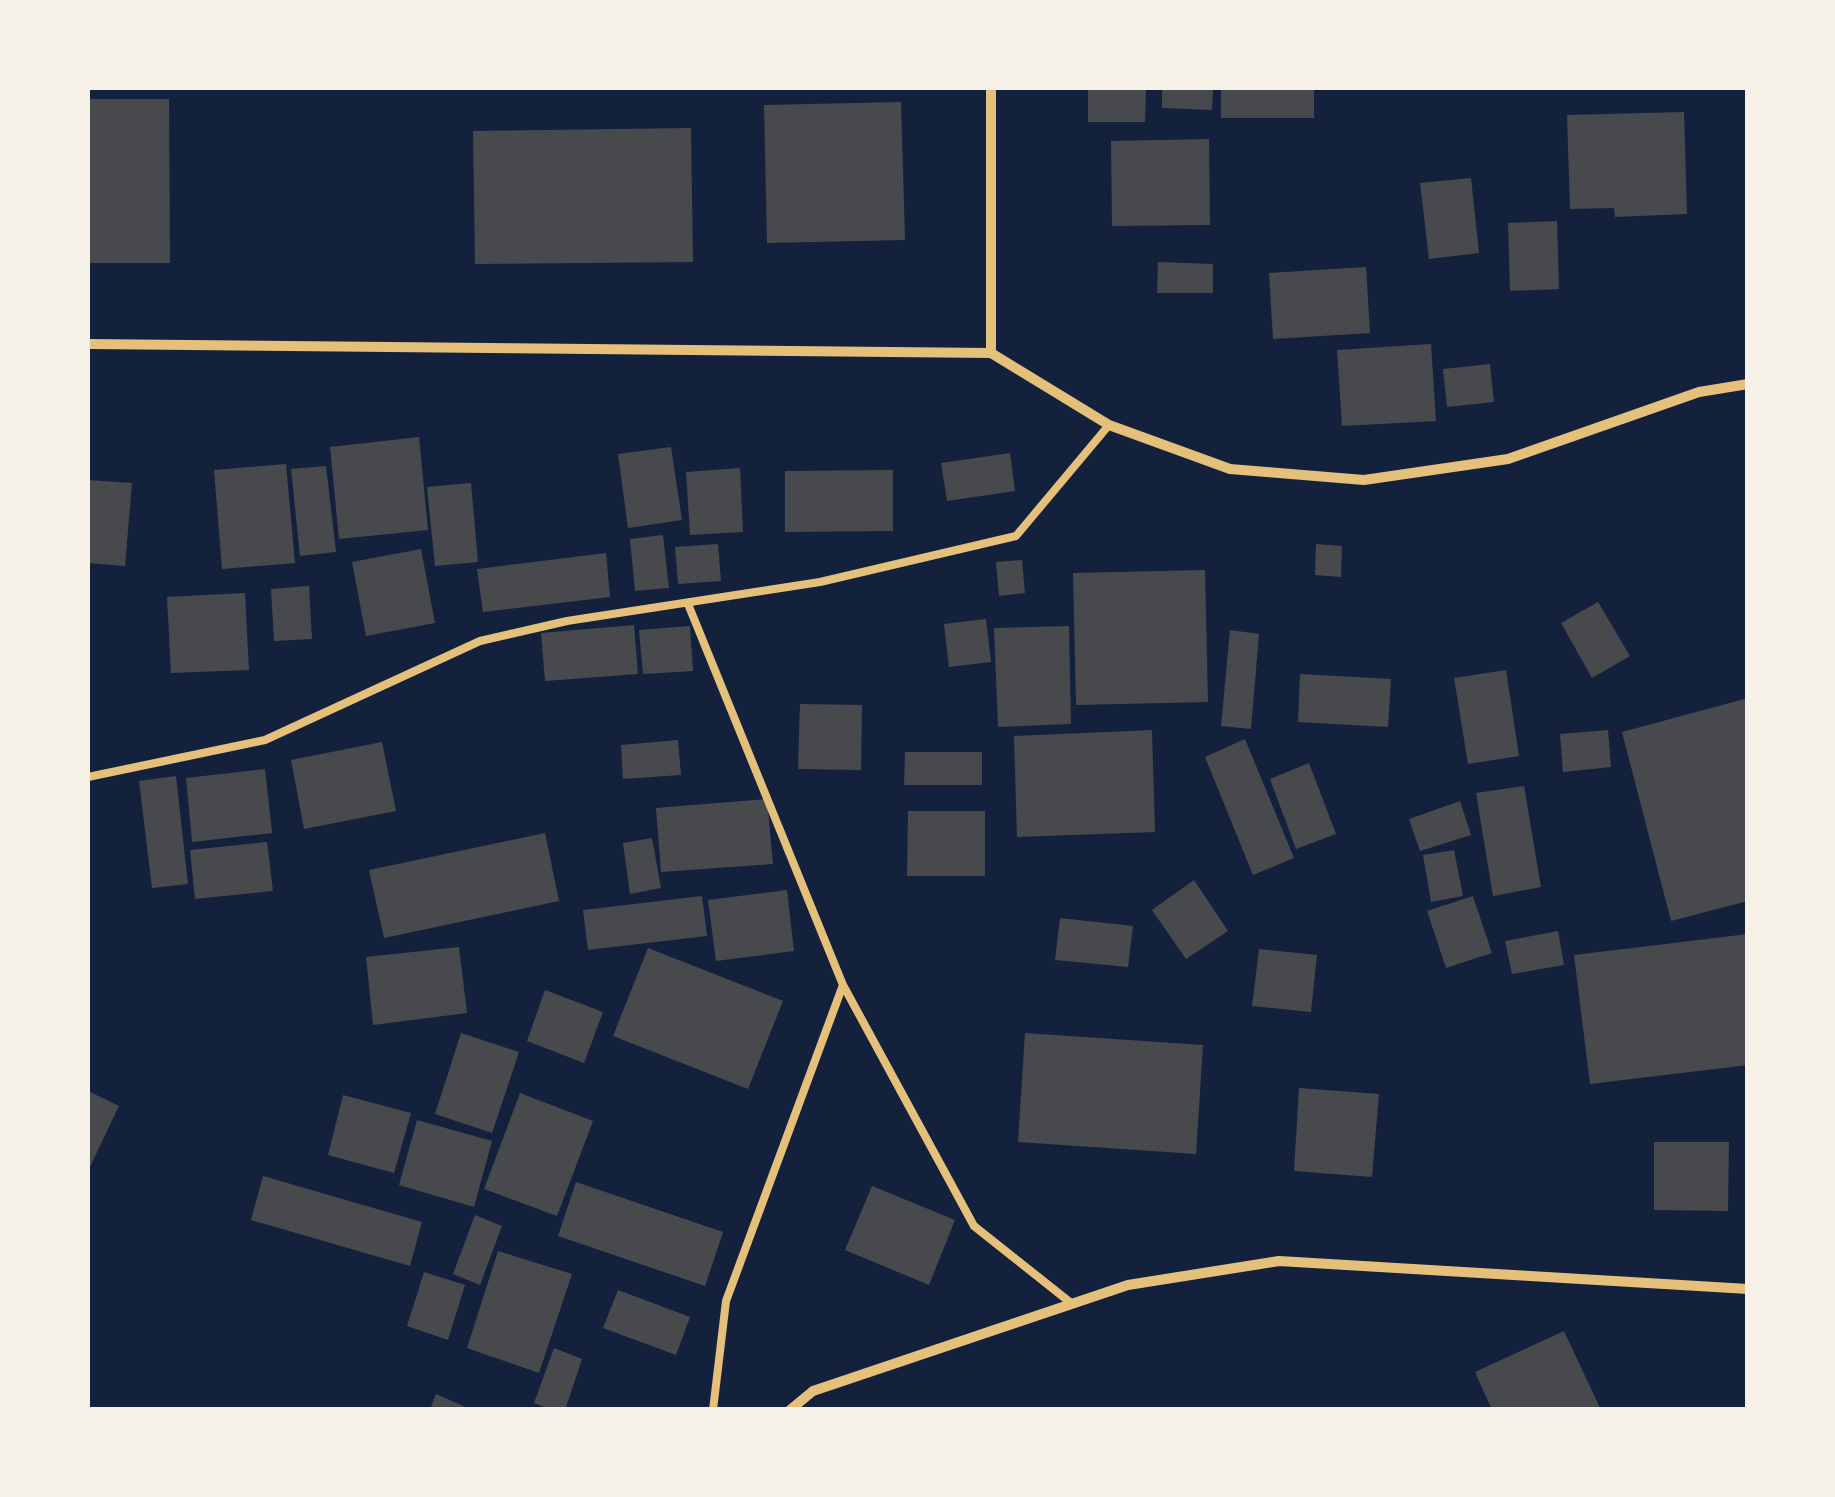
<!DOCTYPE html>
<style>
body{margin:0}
#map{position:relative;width:1835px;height:1497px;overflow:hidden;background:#14213d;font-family:Helvetica,sans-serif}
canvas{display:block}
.frame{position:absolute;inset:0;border:90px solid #f6f1e7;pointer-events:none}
</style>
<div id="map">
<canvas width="1835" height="1497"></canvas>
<div class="frame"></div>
</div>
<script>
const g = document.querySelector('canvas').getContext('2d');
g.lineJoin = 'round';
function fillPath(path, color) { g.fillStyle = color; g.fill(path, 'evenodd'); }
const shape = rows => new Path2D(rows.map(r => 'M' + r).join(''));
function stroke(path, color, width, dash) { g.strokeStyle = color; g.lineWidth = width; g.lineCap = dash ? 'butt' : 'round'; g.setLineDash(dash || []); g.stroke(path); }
fillPath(shape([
 [1088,88,1146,88,1145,122,1088,122],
 [1162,88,1213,88,1212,110,1162,108],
 [1221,88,1314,88,1314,118,1221,118],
 [88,99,169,99,170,263,88,263],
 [901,102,905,240,767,243,764,105],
 [1684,112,1687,214,1615,217,1614,208,1570,209,1567,115],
 [691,128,693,262,475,264,473,131],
 [1209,139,1210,225,1112,226,1111,141],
 [1471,178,1479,253,1429,259,1420,183],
 [1557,221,1559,289,1510,291,1508,223],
 [1158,262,1213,264,1213,293,1157,293],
 [1366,267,1370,333,1273,339,1269,273],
 [1431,344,1436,421,1342,426,1337,350],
 [1490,364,1494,402,1447,407,1443,369],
 [419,437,428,530,339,539,330,447],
 [671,447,682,520,628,528,618,454],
 [1010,453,1015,491,947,501,941,463],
 [286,464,295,563,222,569,214,470],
 [326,466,336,552,300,556,291,469],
 [740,468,743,532,690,535,686,472],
 [893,470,893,531,785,532,785,471],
 [88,480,132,483,125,566,88,563],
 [471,483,478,562,435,566,427,487],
 [663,535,669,588,635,591,630,539],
 [718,544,721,581,678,584,675,547],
 [1316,544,1342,546,1341,577,1315,575],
 [421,549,435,623,366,636,352,562],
 [606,553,610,597,483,612,477,569],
 [1022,560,1025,593,999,596,996,562],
 [1205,570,1208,702,1076,705,1073,573],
 [309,586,312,639,274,641,271,589],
 [245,593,249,670,171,673,167,597],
 [1598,602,1630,656,1592,678,1561,623],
 [986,619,991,662,949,667,944,624],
 [634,625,638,674,545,681,541,633],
 [690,626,693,671,643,674,639,630],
 [1069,626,1071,724,998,727,994,628],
 [1230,630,1259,634,1251,729,1221,726],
 [1506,670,1519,756,1468,764,1454,678],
 [1300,674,1391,679,1388,727,1298,722],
 [1748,698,1748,901,1671,921,1622,732],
 [800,704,862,705,861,770,798,769],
 [1152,730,1155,832,1017,837,1014,736],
 [1608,730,1611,767,1563,772,1560,734],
 [1245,739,1294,858,1253,875,1205,757],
 [678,740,681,775,623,779,621,745],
 [382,742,396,811,304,829,291,760],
 [905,752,982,752,982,785,904,785],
 [1309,763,1336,834,1296,849,1270,779],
 [265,769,272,833,192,842,186,778],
 [176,776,188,884,152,888,139,781],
 [1524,786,1541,887,1493,896,1476,793],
 [767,799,773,864,661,872,656,808],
 [1460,801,1471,835,1420,851,1409,819],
 [908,811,985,811,985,876,907,876],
 [545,833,559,901,384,938,369,870],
 [652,838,661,888,630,894,623,843],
 [267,842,273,891,195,899,190,850],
 [1454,850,1463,896,1431,902,1423,855],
 [1194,880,1228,931,1186,959,1152,910],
 [787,890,794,951,716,961,708,900],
 [702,896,707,936,588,950,583,910],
 [1473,896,1492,953,1446,968,1427,911],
 [1060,918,1133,926,1128,967,1055,960],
 [1558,931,1564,965,1512,974,1505,941],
 [1748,934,1748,1065,1590,1084,1574,955],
 [459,947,467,1013,373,1025,366,957],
 [648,948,783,1001,748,1089,613,1036],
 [1259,949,1317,955,1311,1012,1252,1006],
 [545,990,603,1012,584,1063,527,1041],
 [461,1033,519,1052,492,1133,435,1114],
 [1025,1033,1203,1045,1196,1154,1018,1142],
 [1299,1088,1379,1094,1372,1177,1294,1171],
 [88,1091,119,1106,88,1171],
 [520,1093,593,1121,557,1216,484,1189],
 [343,1095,411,1113,394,1173,328,1155],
 [417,1120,492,1141,474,1207,399,1185],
 [1654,1142,1729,1142,1728,1211,1654,1210],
 [263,1176,422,1222,410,1266,251,1220],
 [576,1182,723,1232,705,1286,558,1236],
 [872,1186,955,1220,929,1285,845,1250],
 [475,1215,502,1226,480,1285,453,1274],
 [498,1251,572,1274,539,1373,467,1348],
 [424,1272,465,1285,448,1340,407,1326],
 [618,1290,690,1317,676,1355,603,1328],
 [1564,1331,1601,1410,1492,1410,1475,1372],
 [554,1348,582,1359,565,1410,552,1410,534,1403],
 [436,1394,472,1410,430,1410]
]), '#48494c');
stroke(shape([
 [688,604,843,985,726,1301,713,1410],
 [88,777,265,740,480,641,567,621,820,582,1016,536,1109,425],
 [843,985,974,1226,1071,1303]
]), '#e5c07b', 8);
stroke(shape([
 [88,344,991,353,1109,425,1230,469,1364,480,1508,459,1699,392,1748,384],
 [991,353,991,88],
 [790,1410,813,1391,1128,1285,1279,1261,1748,1289]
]), '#e5c07b', 10);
</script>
